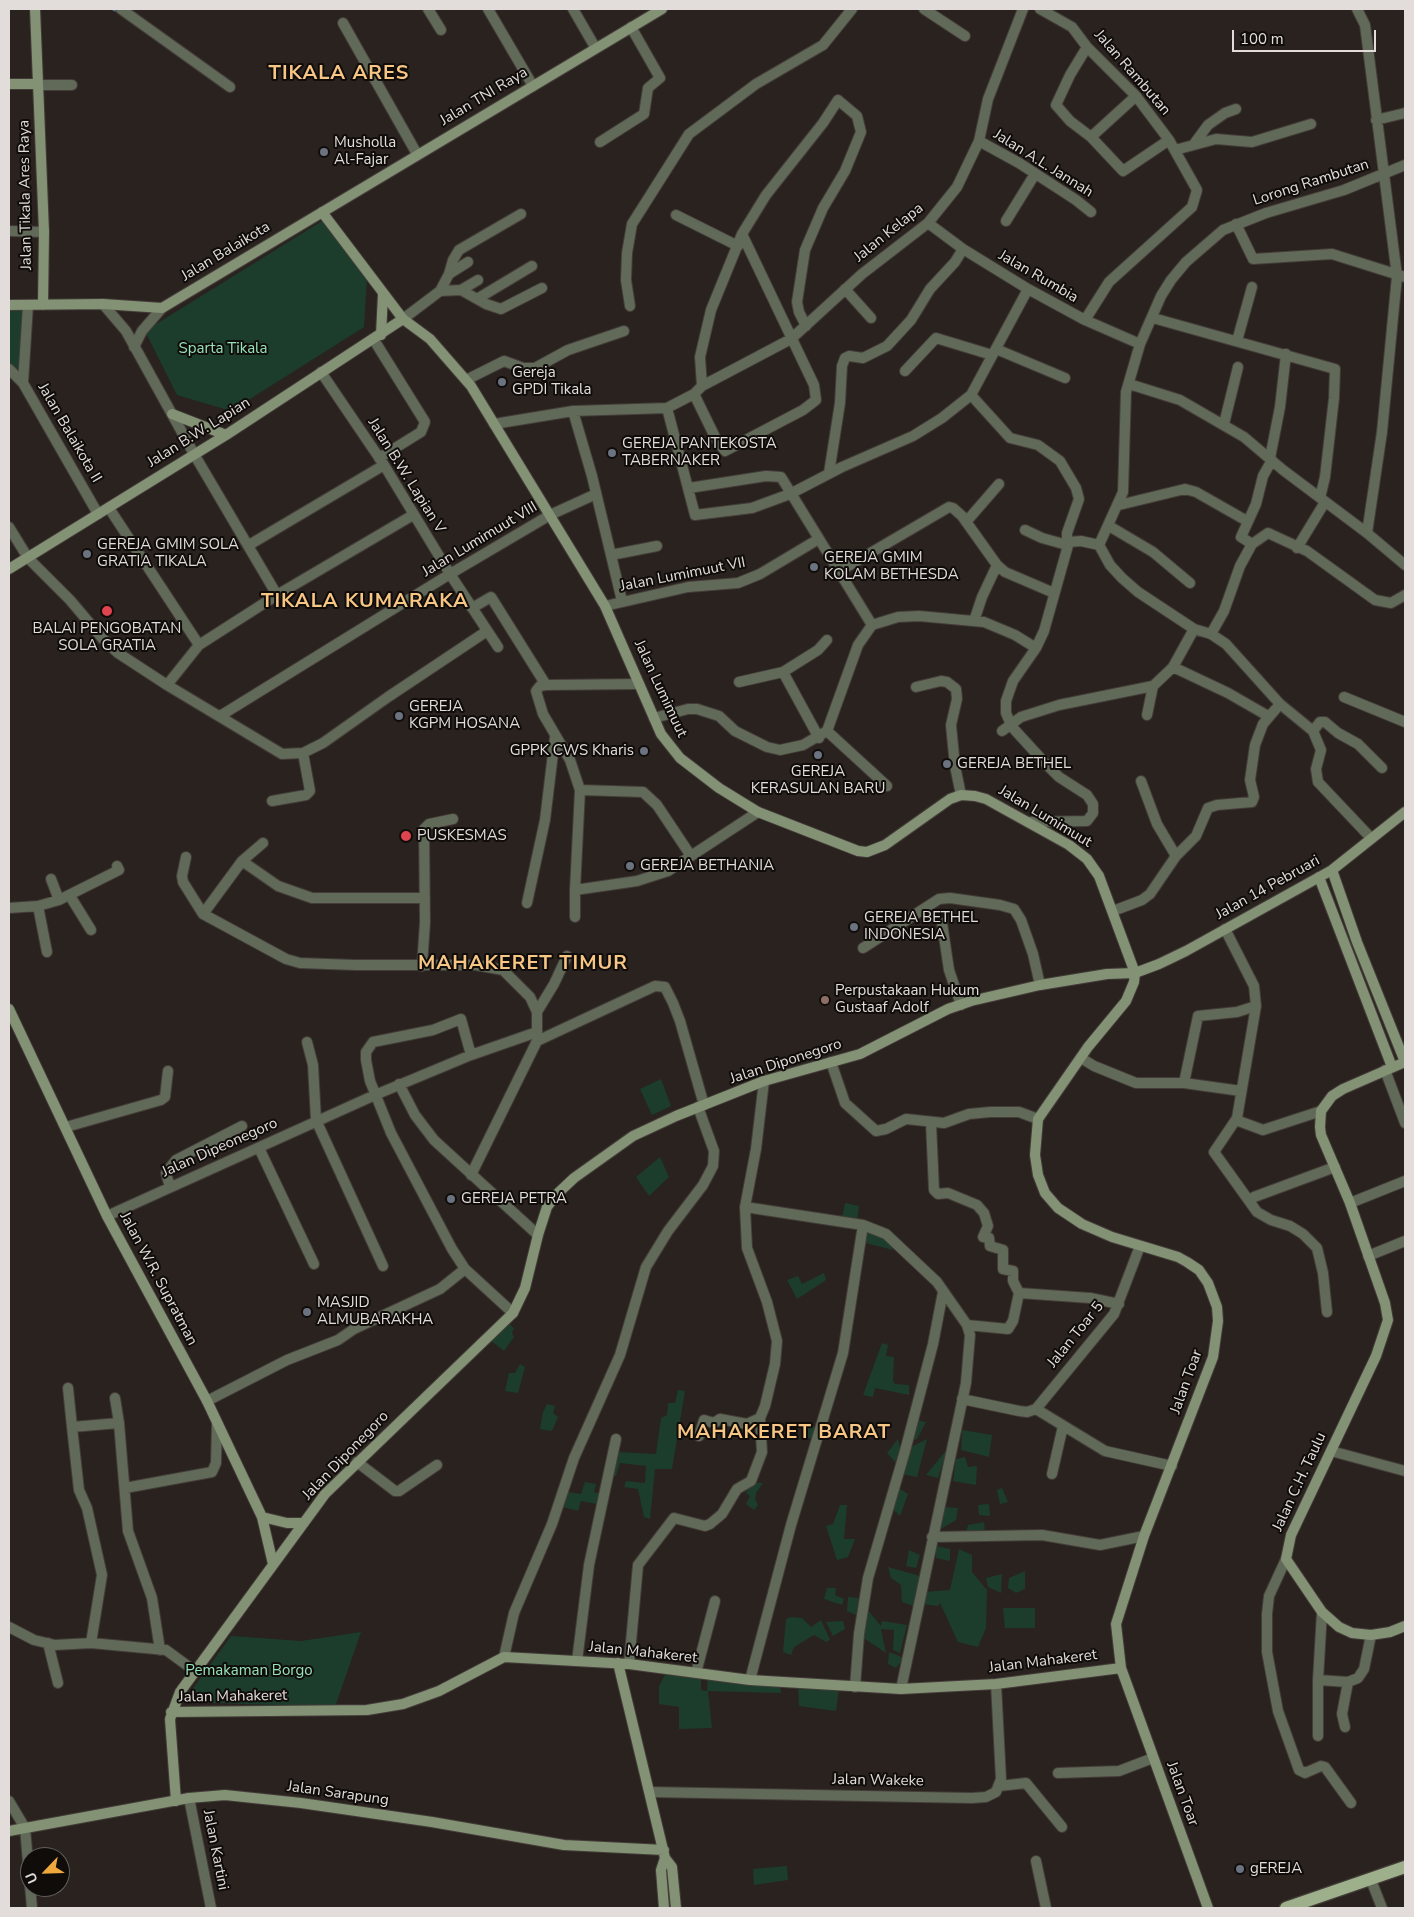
<!DOCTYPE html>
<style>
body{margin:0}
#map{position:relative;width:1414px;height:1917px;overflow:hidden;background:#29221e;font-family:"Nunito Sans",sans-serif}
canvas{display:block}
.frame{position:absolute;inset:0;border:10px solid #e2dddb;pointer-events:none}
.north{position:absolute;left:20px;top:1847px;width:50px;height:50px;box-sizing:border-box;background:#0f0c0a;border:1px solid #63605e;border-radius:50%;rotate:246deg;font-size:14px;font-weight:700;line-height:20px;text-align:center;color:#e2dddb}
.north::after{content:'';display:block;margin:auto;width:18px;height:22px;background:#eea83c;clip-path:polygon(50% 0,100% 100%,50% 72%,0 100%)}
.scale{position:absolute;left:1232px;top:30px;width:144px;height:22px;box-sizing:border-box;border:2px solid #e2dddb;border-top:0;padding-left:6px;font-size:15px;line-height:18px;white-space:nowrap;color:#e2dddb;-webkit-text-stroke:4px #0f0c0a;paint-order:stroke}
</style>
<div id="map">
<canvas width="1414" height="1917"></canvas>
<div class="frame"></div>
<div class="north">U</div>
<div class="scale">100 m</div>
</div>
<script>
const g = document.querySelector('canvas').getContext('2d');
g.lineJoin = 'round';
function fillPath(path, color) { g.fillStyle = color; g.fill(path, 'evenodd'); }
const shape = rows => new Path2D(rows.map(r => 'M' + r).join(''));
function stroke(path, color, width, dash) { g.strokeStyle = color; g.lineWidth = width; g.lineCap = dash ? 'butt' : 'round'; g.setLineDash(dash || []); g.stroke(path); }
function drawText(font, color, halo, rows, align = 'center') {
  g.font = font + ' "Nunito Sans",sans-serif'; g.lineWidth = 4; g.setLineDash([]); g.textBaseline = 'middle'; g.strokeStyle = halo; g.fillStyle = color; for (const [text, x, y, turn = 0] of rows) {
    g.save(); g.translate(x, y); g.rotate((+turn || 0) * Math.PI / 180); g.textAlign = isNaN(turn) ? turn : align; if (halo) g.strokeText(text, 0, 0); g.fillText(text, 0, 0); g.restore();
  }
}
fillPath(shape([
 [322,221,367,276,364,327,231,411,177,395,145,331],
 [27,306,21,380,9,365,9,308],
 [661,1079,671,1106,652,1115,640,1089],
 [660,1157,669,1177,649,1196,636,1177],
 [845,1203,859,1206,857,1221,842,1218],
 [866,1229,887,1237,893,1250,866,1243],
 [824,1273,826,1280,797,1299,787,1280,798,1276,802,1284],
 [507,1322,514,1328,512,1333,514,1337,504,1351,490,1340],
 [882,1343,888,1345,886,1356,894,1357,893,1381,895,1384,909,1385,909,1395,875,1388,873,1397,863,1395],
 [520,1364,525,1367,518,1393,505,1391,509,1373,515,1373],
 [678,1390,685,1391,672,1469,655,1469,650,1519,644,1517,638,1489,624,1487,626,1481,645,1483,646,1466,620,1463,616,1476,609,1475,616,1452,656,1454,661,1418,667,1415,668,1403,675,1403],
 [547,1404,555,1406,553,1413,558,1417,552,1431,540,1429,543,1412],
 [916,1420,926,1422,917,1439,910,1441],
 [803,1425,818,1427,813,1439,802,1436],
 [962,1430,992,1435,989,1457,961,1450],
 [898,1439,901,1452,895,1462,887,1453],
 [927,1439,917,1477,901,1474,911,1447],
 [948,1448,938,1478,926,1475],
 [965,1457,968,1467,977,1466,976,1485,953,1481,956,1459],
 [585,1482,596,1484,594,1492,601,1494,597,1504,581,1501,578,1511,563,1507,568,1492,581,1494],
 [751,1482,763,1483,756,1493,755,1499,758,1505,754,1510,746,1504,750,1496,746,1493],
 [897,1487,908,1494,900,1516,892,1508],
 [1002,1488,1008,1502,1000,1504,997,1490],
 [989,1504,990,1516,979,1515,978,1505],
 [840,1505,847,1505,844,1539,855,1539,848,1557,837,1560,826,1526,833,1524],
 [944,1507,958,1508,956,1520,936,1532],
 [984,1522,985,1532,966,1533,968,1525],
 [936,1546,950,1549,950,1561,936,1558],
 [959,1549,972,1555,972,1572,987,1590,986,1628,978,1647,958,1642,940,1603,938,1606,922,1604,924,1592,950,1590],
 [909,1550,920,1555,916,1568,906,1566],
 [888,1567,920,1576,913,1606,902,1602,901,1585,891,1578],
 [1025,1571,1025,1589,1016,1593,1008,1588,1009,1578],
 [1002,1574,1001,1593,988,1587,986,1578],
 [827,1588,836,1588,835,1595,844,1599,842,1605,824,1599],
 [848,1597,859,1598,856,1615,847,1611],
 [866,1608,881,1626,882,1621,907,1625,900,1653,893,1650,894,1630,881,1629,886,1653,862,1637],
 [1003,1608,1035,1608,1035,1628,1005,1628],
 [790,1617,802,1618,811,1627,821,1620,830,1640,826,1642,814,1635,794,1647,791,1655,783,1652,786,1619],
 [843,1621,845,1629,833,1636,826,1622],
 [361,1632,335,1707,183,1702,231,1636,301,1641],
 [889,1652,904,1658,896,1668,888,1664],
 [667,1671,701,1676,701,1690,707,1691,708,1675,779,1679,781,1693,708,1691,712,1728,679,1729,679,1707,659,1704,659,1686],
 [798,1687,839,1689,836,1711,799,1706],
 [787,1866,788,1880,754,1885,753,1869]
]), '#1c3d2c');
stroke(shape([
 [113,9,119,12]
]), '#5a7498', 3);
const street = shape([
 [121,9,230,87],
 [428,9,441,30],
 [488,9,533,86],
 [573,9,595,47],
 [924,9,965,36],
 [1040,9,1072,27,1087,47,1136,96,1169,140,1197,190,1192,207,1109,282,1085,320],
 [1357,9,1365,25,1397,276,1382,432,1367,533],
 [343,23,417,154],
 [1087,47,1070,75,1056,105,1070,121,1091,137],
 [38,85,72,85],
 [1136,96,1091,137,1123,171,1169,140],
 [1376,120,1405,113],
 [979,141,1019,163,1076,200,1091,212],
 [600,142,644,114,648,88,660,78,631,27],
 [1194,144,1208,125,1225,113,1236,109],
 [1175,150,1216,139,1252,142,1311,124],
 [676,215,738,246],
 [1006,221,1035,174],
 [928,223,963,249,1028,289,1085,320,1140,344],
 [1236,224,1253,259,1332,254,1405,277],
 [9,231,44,232],
 [449,274,453,260,459,250,521,214],
 [845,289,871,318],
 [461,290,486,304,501,309,542,288],
 [440,291,449,274,468,262],
 [477,299,532,266],
 [103,304,126,331,194,454,277,595],
 [28,305,23,383,98,514],
 [630,306,626,280,627,253,632,224,689,134,756,84,823,45,852,9],
 [1153,318,1335,369,1334,398,1325,477,1320,498],
 [403,319,440,291,461,290,478,280],
 [374,340,425,422,421,432,379,458],
 [1237,341,1252,287],
 [134,347,142,331,162,308],
 [996,349,1065,378],
 [9,369,23,383],
 [905,371,936,338,992,355],
 [321,372,384,465,450,574,498,647],
 [466,380,504,361,523,368,535,368,568,350,624,331],
 [1129,384,1180,400,1244,437,1283,470,1367,533,1405,565],
 [702,386,791,339,862,274,928,223,957,187,979,141,988,99,1023,9],
 [694,394,716,439,725,451,803,410,816,400,814,385,742,234],
 [971,395,1010,438,1038,445,1060,461,1076,488,1079,499,1067,533,1067,541,1069,542],
 [667,408,695,515,752,508,790,494,842,467,913,436,942,418,971,395,1028,289],
 [573,411,592,476,622,601],
 [494,424,573,411,667,408,694,394,702,386,700,357,711,310,742,234,766,195,823,123,838,100,857,116,861,132,845,171,823,208,805,250,797,302,799,312,806,326],
 [1224,424,1238,367],
 [1270,458,1280,407,1286,354],
 [829,473,840,403,842,366,845,358,849,356,863,358,887,346,911,320,930,289,955,262,963,249],
 [689,488,766,476,781,477,872,625],
 [1119,505,1185,489,1196,492,1247,521],
 [109,508,199,645,167,685],
 [966,522,999,484],
 [1109,526,1153,552,1190,583],
 [9,527,28,558,70,600,103,639,118,653,167,685,282,754,303,753,323,743,388,697,487,631],
 [1025,530,1042,538,1067,545],
 [1252,544,1268,533,1307,551,1375,600,1391,603,1405,595],
 [249,545,384,465],
 [1099,545,1123,492,1126,392,1140,344,1161,296,1171,280,1186,262,1223,230,1266,213,1344,190,1405,165],
 [1297,548,1325,502],
 [611,555,657,546],
 [838,572,949,507,953,508,962,516,997,565,1005,572,1054,593],
 [605,606,688,587,738,583,760,574,817,540],
 [472,608,491,597,546,685],
 [974,621,982,597,997,565],
 [1211,634,1224,611,1240,566,1252,544,1241,537,1256,504,1263,476,1272,460],
 [199,645,277,595,413,515],
 [1036,648,1044,631,1069,542,1081,541,1099,545,1110,565,1122,578,1138,592,1194,629,1211,634,1226,644,1280,704,1313,731,1320,722,1325,722,1338,733,1358,744,1382,768],
 [1173,667,1228,693,1268,716],
 [783,672,819,738],
 [739,682,783,672,818,650,827,640],
 [639,684,546,685,540,686,536,691,543,714,570,760,580,790,575,890,637,881,668,871,758,812],
 [916,687,941,681,947,682,956,689,957,699,951,725,955,766,961,795],
 [1344,697,1405,722],
 [1147,715,1153,686],
 [220,716,450,574,550,515,596,494],
 [654,718,688,709,697,709,719,716,735,731,767,747,780,750,803,745,827,731,858,645,872,625,898,617,919,616,984,622,1015,635,1036,648,1013,681,1006,701,1006,713,1012,727,1045,763,1059,777,1087,795,1093,804,1093,813,1087,821,1028,822],
 [827,731,887,786],
 [1002,731,1021,717,1059,705,1153,686,1173,667,1194,629],
 [1313,731,1321,750,1316,769,1318,782,1371,838],
 [1141,781,1157,824,1176,856],
 [580,790,643,792,657,805,691,856],
 [272,801,306,795,310,791,303,753],
 [186,857,182,876,183,882,203,914,286,959,300,963,355,965,476,965,503,970,530,997,537,1012,537,1041],
 [242,861,263,843],
 [51,879,59,900],
 [575,890,575,917],
 [70,896,91,930],
 [527,903,545,820,555,737],
 [38,906,47,952],
 [9,908,38,906,59,900,119,870,117,866],
 [1113,911,1142,900,1150,894,1176,856,1196,836,1208,808,1217,805,1252,802,1254,797,1250,780,1255,745,1263,724,1280,704],
 [203,914,242,861,278,886,312,898,425,898],
 [942,923,949,970,961,1005],
 [1225,929,1254,986,1256,1006,1237,1118,1214,1152,1257,1212,1271,1220,1290,1226,1303,1234,1317,1248,1323,1273,1327,1312],
 [863,948,939,899,950,898,1000,905,1014,909,1021,920,1033,954,1040,985],
 [422,966,425,922,424,829,429,824,453,819],
 [537,1012,554,984,567,956],
 [307,1042,313,1065,316,1120,383,1266],
 [471,1055,461,1019,433,1030,373,1042,366,1052,366,1060,370,1081,391,1133,452,1249,465,1269,513,1313],
 [1081,1058,1094,1066,1136,1083,1184,1083,1241,1091],
 [831,1062,845,1103,876,1131,886,1129,906,1119,944,1123,969,1114,990,1112,1019,1112,1038,1119],
 [1385,1070,1405,1123],
 [764,1081,756,1149,745,1207,863,1225,886,1234,937,1282,967,1325,970,1335,966,1383,901,1689],
 [1184,1083,1198,1016,1237,1012,1256,1006],
 [399,1084,415,1115,434,1140,538,1235],
 [1236,1120,1263,1130,1321,1111],
 [931,1123,934,1190,938,1194,948,1193,977,1205,984,1213,988,1226,983,1237,989,1238,990,1246,1003,1250,1003,1269,1013,1271,1013,1281,1019,1293,1013,1321,1008,1329,967,1325],
 [66,1127,161,1100,165,1097,168,1071],
 [259,1148,314,1264],
 [471,1175,537,1041,655,986,665,987,673,1003,680,1021,704,1105],
 [170,1187,166,1173,176,1160,242,1126],
 [1254,1197,1335,1167],
 [1350,1203,1405,1181],
 [107,1216,375,1095,471,1055,537,1032],
 [1368,1256,1405,1241],
 [1019,1293,1090,1298,1119,1304],
 [68,1388,72,1427],
 [115,1398,119,1423,128,1531,152,1598,160,1650],
 [962,1399,1019,1411,1027,1412,1036,1409],
 [207,1401,287,1360,338,1340,354,1329,440,1289,465,1269],
 [1036,1409,1114,1314,1140,1246],
 [1036,1409,1105,1451,1172,1466],
 [699,1436,704,1420,714,1423,720,1419,747,1424,760,1418,765,1406,775,1364,777,1341,767,1302,747,1248,745,1207],
 [1331,1451,1405,1471],
 [357,1462,395,1491,399,1491,437,1465],
 [1052,1474,1063,1426],
 [125,1488,212,1472,216,1463,217,1423],
 [932,1537,1042,1535,1100,1545,1144,1536],
 [1286,1559,1269,1596,1267,1614,1267,1652,1278,1711,1299,1770,1305,1773,1321,1766,1325,1767,1351,1803],
 [9,1627,34,1640,55,1645,91,1643,166,1650,196,1672],
 [48,1643,58,1683],
 [91,1643,102,1575,87,1508,79,1490,72,1427,119,1423],
 [504,1657,514,1613,552,1524,574,1458,620,1355,646,1267,668,1231,703,1185,713,1166,714,1151,698,1107],
 [577,1661,589,1565,616,1439],
 [629,1664,638,1565,674,1518,705,1526,710,1524,722,1514,737,1489,751,1481,762,1452,760,1418],
 [696,1673,715,1601],
 [750,1680,791,1525,843,1353,863,1225],
 [1318,1680,1348,1682,1358,1678,1364,1669,1371,1635],
 [855,1687,859,1634,868,1578,905,1451,933,1344,943,1292],
 [1345,1727,1342,1714,1348,1682],
 [1318,1736,1318,1680,1322,1612],
 [1058,1773,1119,1771,1153,1758],
 [999,1786,1026,1783,1062,1827],
 [650,1792,972,1798,986,1797,996,1792,1001,1779,996,1684],
 [189,1798,211,1908],
 [9,1801,25,1828,32,1908],
 [1036,1861,1046,1908],
 [1371,1880,1382,1908]
]);
const secondary = shape([
 [35,9,44,232,43,305],
 [9,84,38,84],
 [322,212,403,319,430,339,471,386,605,606,661,734,680,758,719,788,758,812,858,851,867,852,885,845,950,799,961,795,975,796,986,799,1069,845,1087,859,1099,876,1135,973,1134,982,1126,1001,1088,1047,1038,1119,1035,1155,1038,1175,1045,1193,1058,1208,1082,1224,1112,1237,1178,1257,1187,1262,1199,1270,1208,1283,1217,1307,1218,1321,1213,1357,1144,1536,1116,1624,1121,1668,1208,1908],
 [9,305,103,304,162,308,662,9],
 [381,335,383,294],
 [172,414,226,435],
 [9,569,226,435,403,319],
 [1332,870,1357,942,1405,1062,1343,1089,1332,1096,1321,1111,1320,1127,1321,1135,1350,1203,1385,1303,1388,1320,1376,1356,1291,1535,1286,1559,1322,1612,1339,1627,1352,1633,1371,1635,1390,1632,1405,1626],
 [1319,877,1392,1067],
 [9,1009,107,1216,207,1401,262,1517,273,1564],
 [262,1517,287,1523,304,1523],
 [618,1663,665,1858,672,1867,676,1908],
 [171,1712,367,1710,403,1704,439,1691,504,1657,629,1664,750,1680,901,1689,996,1684,1121,1668],
 [176,1801,170,1719,180,1692,325,1494,513,1313,525,1288,538,1235,547,1207,556,1195,574,1178,633,1136,676,1116,764,1081,860,1054,948,1009,971,1001,1040,985,1107,974,1135,973,1159,964,1186,951,1332,870,1405,812],
 [9,1831,189,1798,225,1795,301,1803,432,1822,564,1845,664,1850],
 [664,1908,661,1870,665,1858]
]);
const primary = shape([
 [1286,1908,1405,1867]
]);
stroke(street, '#433c38', 12);
stroke(secondary, '#433c38', 12);
stroke(primary, '#433c38', 15);
stroke(street, '#616958', 10);
stroke(secondary, '#839175', 10);
stroke(primary, '#9eb08b', 12);
for (const [x, y, r, color] of [
 [324,152,5,"#6b7280"],
 [502,382,5,"#6b7280"],
 [612,453,5,"#6b7280"],
 [87,554,5,"#6b7280"],
 [814,567,5,"#6b7280"],
 [107,611,6,"#e0444e"],
 [399,716,5,"#6b7280"],
 [644,751,5,"#6b7280"],
 [818,755,5,"#6b7280"],
 [947,764,5,"#6b7280"],
 [406,836,6,"#e0444e"],
 [630,866,5,"#6b7280"],
 [854,927,5,"#6b7280"],
 [825,1000,5,"#8d6e63"],
 [451,1199,5,"#6b7280"],
 [307,1312,5,"#6b7280"],
 [1240,1869,5,"#6b7280"]
]) { const dot = new Path2D(); dot.arc(x, y, r, 0, 2 * Math.PI); g.fillStyle = color; g.fill(dot); stroke(dot, '#0f0c0a', 2); }
drawText('15px', '#e2dddb', '#0f0c0a', [
 ["Jalan Rambutan",1132,73,49],
 ["Jalan TNI Raya",484,97,-31],
 ["Jalan A.L. Jannah",1043,164,32],
 ["Lorong Rambutan",1311,183,-18],
 ["Jalan Tikala Ares Raya",26,195,-91],
 ["Jalan Kelapa",889,233,-39],
 ["Jalan Balaikota",226,252,-31],
 ["Jalan Rumbia",1038,277,30],
 ["Jalan Balaikota II",69,433,60],
 ["Jalan B.W. Lapian",199,433,-32],
 ["Jalan B.W. Lapian V",406,476,58],
 ["Jalan Lumimuut VIII",480,540,-31],
 ["Jalan Lumimuut VII",683,575,-11],
 ["Jalan Lumimuut",660,689,65],
 ["Jalan Lumimuut",1045,817,31],
 ["Jalan 14 Pebruari",1268,888,-29],
 ["Jalan Diponegoro",786,1062,-18],
 ["Jalan Dipeonegoro",220,1148,-24],
 ["Jalan W.R. Supratman",158,1279,62],
 ["Jalan Toar 5",1076,1335,-51],
 ["Jalan Toar",1187,1382,-70],
 ["Jalan Diponegoro",346,1456,-46],
 ["Jalan C.H. Taulu",1300,1482,-65],
 ["Jalan Mahakeret",643,1653,6],
 ["Jalan Mahakeret",1043,1662,-7],
 ["Jalan Mahakeret",233,1697,-1],
 ["Jalan Wakeke",878,1781,1],
 ["Jalan Sarapung",338,1794,8],
 ["Jalan Toar",1182,1794,70],
 ["Jalan Kartini",215,1850,79]
]);
drawText('15px', '#e2dddb', '#0f0c0a', [
 ["Musholla",334,143],
 ["Al-Fajar",334,160],
 ["Gereja",512,373],
 ["GPDI Tikala",512,390],
 ["GEREJA PANTEKOSTA",622,444],
 ["TABERNAKER",622,461],
 ["GEREJA GMIM SOLA",97,545],
 ["GRATIA TIKALA",97,562],
 ["GEREJA GMIM",824,558],
 ["KOLAM BETHESDA",824,575],
 ["BALAI PENGOBATAN",107,629,"center"],
 ["SOLA GRATIA",107,646,"center"],
 ["GEREJA",409,707],
 ["KGPM HOSANA",409,724],
 ["GPPK CWS Kharis",634,751,"right"],
 ["GEREJA BETHEL",957,764],
 ["GEREJA",818,772,"center"],
 ["KERASULAN BARU",818,789,"center"],
 ["PUSKESMAS",417,836],
 ["GEREJA BETHANIA",640,866],
 ["GEREJA BETHEL",864,918],
 ["INDONESIA",864,935],
 ["Perpustakaan Hukum",835,991],
 ["Gustaaf Adolf",835,1008],
 ["GEREJA PETRA",461,1199],
 ["MASJID",317,1303],
 ["ALMUBARAKHA",317,1320],
 ["gEREJA",1250,1869]
], 'left');
drawText('15px', '#96e2b9', '#0f0c0a', [
 ["Sparta Tikala",223,349],
 ["Pemakaman Borgo",249,1671]
]);
g.letterSpacing = '1px';
drawText('bold 20px', '#f7c684', '#0f0c0a', [
 ["TIKALA ARES",339,74],
 ["TIKALA KUMARAKA",365,602],
 ["MAHAKERET TIMUR",523,964],
 ["MAHAKERET BARAT",784,1433]
]);
g.letterSpacing = '0px';
</script>
